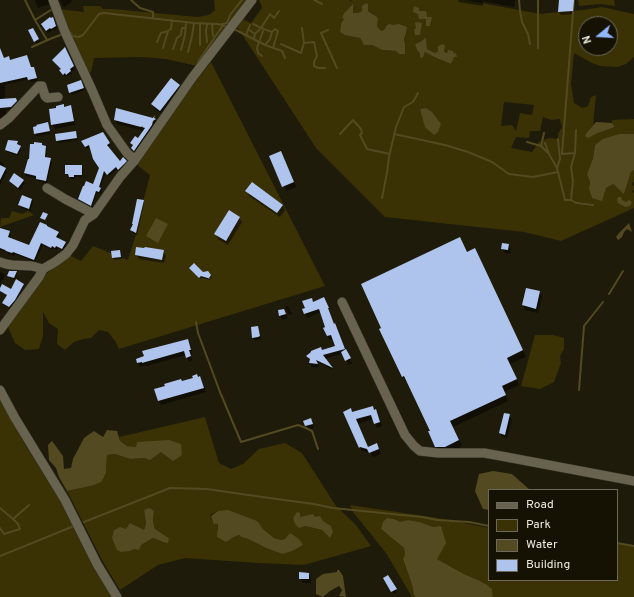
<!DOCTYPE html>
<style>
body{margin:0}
#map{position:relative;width:634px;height:597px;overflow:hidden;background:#1f1b0a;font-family:Overpass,sans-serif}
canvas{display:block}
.legend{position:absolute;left:488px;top:489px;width:130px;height:92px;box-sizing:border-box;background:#161203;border:1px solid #6c685b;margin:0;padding:5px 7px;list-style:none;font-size:12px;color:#eceadf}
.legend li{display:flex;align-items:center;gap:8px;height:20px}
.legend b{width:20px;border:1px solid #6c685b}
.north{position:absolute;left:578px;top:16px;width:40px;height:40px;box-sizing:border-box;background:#161203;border:1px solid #6c685b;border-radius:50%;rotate:252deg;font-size:11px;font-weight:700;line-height:16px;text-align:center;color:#eceadf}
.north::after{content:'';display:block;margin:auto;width:14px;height:18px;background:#93b7fd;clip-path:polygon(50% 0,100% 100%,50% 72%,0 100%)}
</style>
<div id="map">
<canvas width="634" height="597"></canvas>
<ul class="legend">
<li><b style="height:5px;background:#67634f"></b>Road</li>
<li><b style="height:11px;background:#3a3105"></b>Park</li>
<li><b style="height:11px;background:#534a21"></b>Water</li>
<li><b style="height:11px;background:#afc4ec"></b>Building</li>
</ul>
<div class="north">N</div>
</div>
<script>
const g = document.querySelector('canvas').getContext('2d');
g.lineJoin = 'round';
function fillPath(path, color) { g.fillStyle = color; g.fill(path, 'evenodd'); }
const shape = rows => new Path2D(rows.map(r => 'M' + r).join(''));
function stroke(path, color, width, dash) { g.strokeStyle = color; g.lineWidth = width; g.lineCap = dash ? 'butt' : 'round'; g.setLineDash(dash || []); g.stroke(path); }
fillPath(shape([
 [214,0,250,0,197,66,166,59,143,57,94,58,91,72,87,75,58,9,84,12,83,6,100,6,103,9,113,9,197,17,209,15,215,10],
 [259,0,350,0,349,2,352,0,465,0,541,14,558,12,583,10,602,7,634,14,634,57,626,64,618,67,600,66,590,62,574,53,571,84,574,103,582,108,588,106,591,97,596,95,593,125,587,132,587,138,598,133,615,127,612,123,612,120,634,119,634,134,619,134,595,145,593,158,587,174,590,182,589,188,606,188,613,184,624,193,631,172,634,170,634,182,633,182,632,185,634,186,634,190,632,191,634,193,634,208,561,241,524,232,385,217,316,148,236,25,240,18,251,23,262,8,261,4],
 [352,5,353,13,358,13,362,11,368,11,372,13,378,21,377,26,379,29,382,31,386,29,407,27,406,33,404,39,405,44,396,51,382,50,372,45,364,44,360,38,340,32,341,23,344,19,342,18,344,13],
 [586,24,610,24,610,48,586,48],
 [426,37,427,49,435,53,438,51,444,51,454,54,451,64,434,57,425,52,423,58,415,44,422,41],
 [504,102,534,105,532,115,520,113,516,131,512,125,501,126],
 [543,117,551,120,560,119,562,127,558,134,558,139,549,138,539,142,532,152,511,148,516,137,529,138,530,131,540,131],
 [578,0,614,0,615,6,600,4,579,6],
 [211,62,325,286,119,349,115,341,108,332,99,330,91,338,83,339,74,342,65,350,57,344,58,329,49,323,43,312,43,336,39,349,25,350,15,343,8,327,46,274,69,255,81,261,93,246,128,260,136,234,138,236,135,233,150,175,132,161],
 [12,211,22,214,28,211,34,215,0,227,1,218,9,218],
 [535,335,553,335,564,338,564,349,560,356,561,363,554,382,540,389,521,386],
 [0,396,22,439,61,502,114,597,0,597],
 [205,417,219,463,231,469,243,464,259,449,285,443,302,453,336,506,356,525,371,546,304,565,258,563,185,558,158,565,120,590,102,560,67,491,91,486,106,473,107,455,115,454,130,459,145,458,161,452,182,455,127,446,120,441,119,437],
 [144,511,154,511,153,521,155,529,169,538,163,542,153,538,130,551,114,541,112,538,126,529,144,530,146,524],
 [218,511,261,526,263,529,274,538,282,540,286,538,282,554,266,548,248,539,241,537,239,535,232,538,217,529,218,525,216,523,214,524,210,515],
 [300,513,300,517,315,517,330,538,322,530,305,526,293,518],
 [350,505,438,518,489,528,489,580,617,580,617,544,634,546,634,597,493,597,492,589,478,580,464,574,437,559,433,527,420,522,408,520,400,523,394,519,381,529,404,548,405,554,403,559,412,585,414,595,416,597,412,597,386,553,353,512]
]), '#3a3105');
fillPath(shape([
 [366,3,368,4,368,11,377,17,378,20,377,26,379,29,382,31,385,29,387,25,390,24,393,25,399,24,407,27,406,33,404,39,405,44,405,54,399,54,396,51,382,50,372,45,364,45,360,38,345,35,340,32,341,23,344,19,342,18,344,13,353,4,353,13,358,13,362,11,362,6],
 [414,6,419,8,419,11,426,11,427,17,432,17,430,26,426,26,426,19,419,19,418,14,413,12],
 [417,22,422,23,420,35,415,35,414,30,416,28,415,23],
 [426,37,427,49,435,53,438,51,438,46,443,44,445,46,444,51,447,53,448,50,453,51,454,54,456,53,457,57,454,57,451,64,434,57,425,52,423,58,420,57,420,53,417,50,415,44,422,41],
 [426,108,432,112,441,124,438,132,434,135,425,127,420,109],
 [596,122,612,123,615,127,598,133,588,138,585,136,587,132],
 [619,134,634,134,634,170,631,172,624,194,613,184,606,188,602,201,592,198,589,188,590,182,587,174,593,158,595,145,603,139],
 [618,197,621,197,622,200,626,202,629,200,632,202,630,206,625,207,618,203,617,200],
 [156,218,168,224,158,243,146,236],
 [629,223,632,232,627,229,624,232,622,237,618,240,616,237,620,232],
 [107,430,117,431,120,441,127,446,136,447,137,442,169,440,181,444,182,455,173,461,161,452,150,460,145,458,130,459,115,454,107,455,106,473,101,482,91,486,67,491,59,477,56,468,49,460,48,445,52,441,63,456,64,469,71,468,73,459,84,438,94,431,103,437],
 [493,471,512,474,530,490,489,490,489,510,483,509,475,491,479,474],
 [149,508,154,511,153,521,155,529,169,538,168,543,163,542,153,538,141,545,139,550,134,549,130,551,121,552,117,550,112,538,114,530,120,527,126,529,130,523,144,530,146,524,144,510],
 [228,510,257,521,261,526,263,529,274,538,282,540,286,538,290,533,299,539,303,545,292,551,282,554,266,548,248,539,241,537,239,535,232,538,226,542,217,537,218,525,216,523,214,525,211,516,218,511],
 [297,512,300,513,300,517,313,514,315,517,320,516,323,521,331,526,333,532,330,538,322,530,305,526,299,528,295,524,293,518],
 [387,518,394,519,400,522,408,520,420,522,433,527,441,526,446,543,437,559,464,574,478,580,487,585,492,589,493,597,416,597,414,595,412,585,403,559,405,554,404,548,381,529,383,522],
 [337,570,339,570,343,576,346,597,339,596,342,590,339,586,330,591,323,597,316,594,316,579,323,574,337,572]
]), '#534a21');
fillPath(shape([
 [35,0,50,0,49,4,38,8],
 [60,0,71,0,72,2,64,7],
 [458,0,515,0,514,7,483,1,483,6,459,2],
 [560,0,576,0,574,14,561,15,559,12],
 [54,21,57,28,48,33,42,24],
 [33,29,40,42,37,44,30,31],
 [0,47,4,59,9,58,11,61,27,56,31,68,34,68,35,71,38,81,31,82,29,79,5,85,5,100,16,99,18,104,13,110,6,110,6,115,3,115,3,118,0,118],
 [65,48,75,69,71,72,72,74,68,76,67,75,65,77,61,71,62,70,53,60],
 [80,81,85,90,72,95,70,92],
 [179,86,182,90,163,115,155,109,152,104],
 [63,105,65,108,70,107,73,111,75,125,55,129,52,124,58,108],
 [154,117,158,123,137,154,132,148,133,146,131,143,138,139,144,131,117,124,115,120,153,119],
 [47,124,49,126,50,134,37,136,35,134],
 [76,132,77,135,78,140,59,143,57,140],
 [103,133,111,145,108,147,120,162,126,161,127,163,120,171,117,169,109,176,106,172,100,188,102,191,101,194,97,193,92,207,81,201,79,199,94,186,100,168,90,147,87,149,82,141],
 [17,142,18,144,18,145,20,146,21,149,18,156,7,152,6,150],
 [42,144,43,146,45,147,47,149,46,158,50,159,52,162,47,183,38,181,37,179,26,176,25,173,28,160,30,160],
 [281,152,296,187,286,191,271,156],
 [0,161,3,163,4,166,3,168,7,172,0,185],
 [82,166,83,168,83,177,75,177,75,179,71,179,70,176,68,176,66,174],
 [10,181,23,181,25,183,20,190,12,184],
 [247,191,283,205,285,210,280,217,249,196],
 [32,199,33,202,30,211,21,208,19,205],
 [143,201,144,204,137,235,133,233,131,230],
 [239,218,242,222,228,245,218,239,216,234],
 [48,228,58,233,60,236,58,239,65,243,67,246,64,251,58,248,57,250,53,248,52,250,43,245,35,262,15,254,14,256,8,254,7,252,0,250,0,229,9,232,11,235,10,239,30,246],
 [508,245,511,249,510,254,505,253,502,248],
 [120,251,121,254,122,259,114,260,113,258],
 [163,251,166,256,164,263,139,259,136,255],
 [467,253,478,255,526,357,510,364,519,385,504,392,508,401,453,427,462,446,448,453,440,452,436,446,431,431,408,381,406,382,403,376],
 [190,269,210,276,212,278,210,280,202,278,200,279],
 [0,272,3,273,5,276,0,284],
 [16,272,17,275,16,280,23,284,24,286,11,309,4,305,3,303,8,296,0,292,0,284,11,290,17,281,10,278,8,275],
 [527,289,539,292,542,297,538,313,525,310,523,305],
 [326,302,330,312,329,312,334,325,337,328,345,351,352,363,349,365,343,353,325,359,333,370,317,362,319,367,312,367,310,363,310,360,308,356,337,347,334,338,330,340,327,336,325,328,327,328,321,312,307,318,304,310,313,303],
 [288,306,292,314,289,315,285,307],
 [284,310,288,318,282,320,280,315],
 [258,328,259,330,261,339,255,341,253,338],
 [187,340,190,344,192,354,190,354,192,360,189,362,186,355,146,366,145,365,140,367,138,363,137,359],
 [200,377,206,392,161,405,159,401,182,382],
 [374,411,378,415,382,426,377,428,373,419,357,424,368,448,376,444,379,449,381,454,373,457,370,453,362,451,360,447,352,413],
 [509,415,512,420,507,438,503,437,500,433],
 [313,424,314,428,308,430,306,426],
 [309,574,311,578,311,583,303,583,300,578],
 [388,576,397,592,394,594,384,578]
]), '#0007');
stroke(shape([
 [25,0,35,20,47,40],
 [131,0,140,8,153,12,153,18],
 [314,0,322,4],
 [519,0,520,11,522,22,528,34,530,44],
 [574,0,562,154,575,153],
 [35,20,51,10],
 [207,24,206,31,207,42],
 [212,24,213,36],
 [222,24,227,23,230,15,242,0],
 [253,24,261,28,255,34],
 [234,29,265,45,282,51,285,58],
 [248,29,255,34,254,38],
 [328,30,321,33,337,68],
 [68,33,71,33,72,36,79,37,83,35,99,14,104,13,194,23,218,24,225,26],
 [246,35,250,25],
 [157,42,161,33,168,31],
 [304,43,314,42,317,56,314,62,314,66,318,68,325,68],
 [281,44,301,53,304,43,302,28],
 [200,45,200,24],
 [265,45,270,39,272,32],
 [32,47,50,39,63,34],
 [163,48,168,31,171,29,172,20],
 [273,48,278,31,275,29,272,32,261,28,270,14,274,18,279,11],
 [538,48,538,0],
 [173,49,177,38,181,35,182,28,186,28],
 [181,50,185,35,186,22],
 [188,52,192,36,194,23],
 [262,56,258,53,257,48,263,31],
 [198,62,223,25],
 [340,134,353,120,361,129,362,133,360,135,367,149,390,154],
 [394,134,445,145,468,152,492,162,509,174,533,177,558,172],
 [527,142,541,146,548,153],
 [545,143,549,154,557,168,565,200,571,200,576,203,593,205],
 [541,146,544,133],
 [557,168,560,159,558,139],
 [382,198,387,173,389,157,396,127,404,107,413,102,418,93],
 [571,200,573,181,571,167,575,153,576,130],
 [609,294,623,271],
 [196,322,198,333,220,392,241,442,298,425,306,428,312,431,318,449],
 [579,390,584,326,603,302],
 [0,508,13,519,29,505],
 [84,522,170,488,207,489,262,497,314,504,333,508,422,517,437,520,469,522,489,526],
 [0,528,4,534,20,529,18,524,13,519],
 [617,543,634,546],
 [0,556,74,526]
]), '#534a21', 2);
fillPath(shape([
 [559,0,574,0,573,11,558,12],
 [50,17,51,18,53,17,56,26,51,29,50,28,46,31,41,24],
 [33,28,39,39,34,42,28,30],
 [65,47,74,66,70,69,71,71,66,75,65,73,63,75,59,70,61,69,52,60],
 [0,48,4,58,9,56,10,60,27,55,31,67,34,67,37,78,28,80,27,77,0,83],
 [171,78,180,85,160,111,151,104],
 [81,80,84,88,69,93,67,85],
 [16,98,17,101,11,107,0,108,0,99],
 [64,104,64,107,71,105,74,121,51,125,49,109,56,108,56,106],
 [116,108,153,118,155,115,154,118,156,119,153,121,152,125,134,151,131,148,133,145,130,143,135,136,138,138,145,128,142,127,143,126,141,127,114,120],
 [48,122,50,131,34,134,33,127,37,126,36,125],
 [76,131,77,138,56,141,55,134],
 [103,132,110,143,107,145,120,161,123,157,127,161,118,170,116,167,107,175,104,171,99,187,101,188,99,192,96,191,91,206,78,199,83,186,84,186,86,181,93,184,99,168,93,159,89,145,85,147,81,141],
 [8,140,18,141,17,144,21,146,17,154,5,150],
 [34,142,42,143,42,145,46,146,45,157,51,158,46,181,36,179,36,176,24,173,28,159,29,159,30,144,34,144],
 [281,151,294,182,282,187,269,156],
 [0,165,6,168,0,180],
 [65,165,82,165,82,175,74,175,74,177,69,177,68,174,65,174],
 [14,173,24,180,18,188,9,181],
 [252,182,283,205,277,213,245,191],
 [22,195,32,199,29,209,18,205],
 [137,199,144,200,136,233,130,230,133,224,132,224],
 [229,210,240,217,226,241,214,234],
 [43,212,48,214,45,220,40,218],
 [40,222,47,225,47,226,59,232,56,237,66,242,62,249,56,246,55,248,52,246,51,248,41,243,34,260,13,252,12,253,6,251,5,250,0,248,0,228,10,231,8,237,29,245],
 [460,237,467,252,475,248,523,350,507,358,517,379,502,386,506,395,450,421,459,440,445,447,435,447,428,431,430,431,404,376,402,377,379,329,381,328,361,284],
 [502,243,509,244,508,250,501,249],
 [136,247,144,248,145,247,164,250,162,260,135,255],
 [120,250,121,257,112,258,111,251],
 [194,263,203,272,208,271,211,275,209,278,211,279,201,276,199,278,189,268],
 [9,271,17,271,14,278,7,276],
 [16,279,24,284,15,300,9,307,2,303,7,295,0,291,0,288,2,284,11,289],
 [526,288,540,291,536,309,522,305],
 [324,297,329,308,328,308,334,324,335,323,345,349,323,355,333,368,316,360,318,364,309,363,310,359,306,356,311,352,311,351,321,347,322,350,335,346,331,335,327,336,323,328,325,327,319,309,304,314,302,309,305,308,302,301,312,298,313,302],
 [284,309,286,314,279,316,278,310],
 [258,326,260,336,258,337,252,338,251,327],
 [188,339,191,350,189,350,191,356,186,358,184,351,142,363,142,362,137,363,136,359,144,356,142,351],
 [346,349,351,358,345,361,341,352],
 [197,374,198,377,200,376,204,388,158,401,154,389,165,386,164,384,181,379,182,381,193,378,192,376],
 [373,406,374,410,376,409,380,422,374,424,371,415,356,419,368,447,377,443,379,449,369,453,367,449,360,447,359,448,343,412,351,408,352,412],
 [504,413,510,414,505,435,499,433],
 [311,418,313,424,305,426,303,421],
 [299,572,309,573,309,579,299,579],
 [388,575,397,589,391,592,383,578]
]), '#afc4ec');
const minor = shape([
 [53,0,65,32,92,90,107,125,127,153,135,160],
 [0,125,9,118,39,86,42,86,45,96,47,98,58,97],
 [47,188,65,199,94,214],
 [0,262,6,264,12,265,32,266,43,269],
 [342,302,405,435,414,446,420,451,438,453,484,453,501,456,634,481],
 [0,330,39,277,43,269,55,262,66,254,73,245,85,220,94,214,120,177,135,160,192,78,252,0],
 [0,390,15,418,65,500,97,564,117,597]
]);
stroke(minor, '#36342d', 10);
stroke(minor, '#67634f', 9);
</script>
